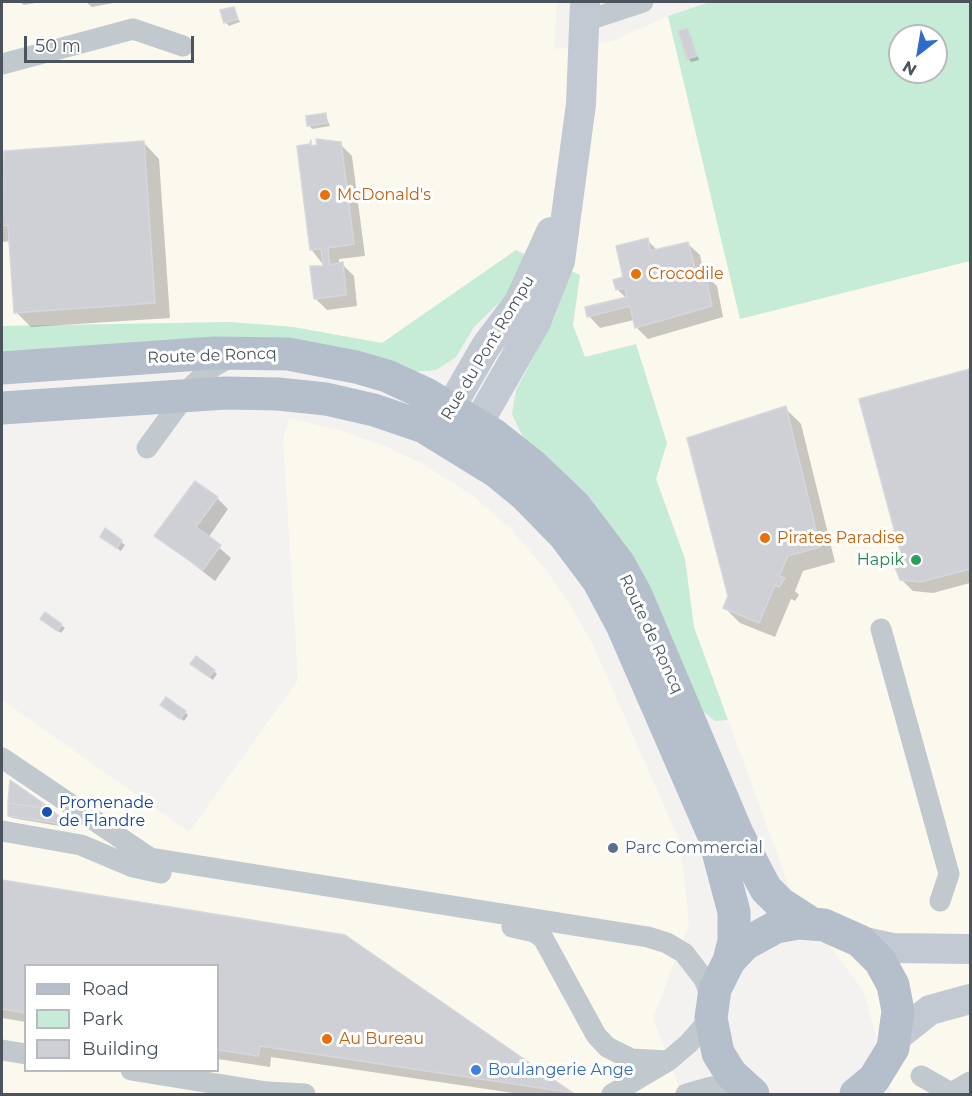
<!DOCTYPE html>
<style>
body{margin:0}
#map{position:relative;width:972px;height:1096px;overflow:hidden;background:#f3f2f1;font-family:Montserrat,sans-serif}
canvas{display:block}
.frame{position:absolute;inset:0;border:3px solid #4b535d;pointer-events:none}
.legend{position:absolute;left:24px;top:964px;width:195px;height:108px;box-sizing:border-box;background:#fff;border:2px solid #b7babe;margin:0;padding:8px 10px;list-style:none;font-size:18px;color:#4b535d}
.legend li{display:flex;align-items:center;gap:12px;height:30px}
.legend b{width:30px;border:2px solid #b7babe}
.north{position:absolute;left:888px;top:24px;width:60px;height:60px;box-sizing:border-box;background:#fff;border:2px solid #b7babe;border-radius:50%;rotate:211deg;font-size:16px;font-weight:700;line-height:24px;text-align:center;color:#4b535d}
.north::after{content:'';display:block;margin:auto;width:21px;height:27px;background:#2f6bcf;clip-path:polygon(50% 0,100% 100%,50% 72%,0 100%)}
.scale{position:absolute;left:24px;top:36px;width:170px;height:27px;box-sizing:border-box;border:3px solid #4b535d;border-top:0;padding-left:8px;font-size:18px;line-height:21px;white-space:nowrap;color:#4b535d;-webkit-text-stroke:4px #fff;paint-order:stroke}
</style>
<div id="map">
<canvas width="972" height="1096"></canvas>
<div class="frame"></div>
<ul class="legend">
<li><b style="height:8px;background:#b5bfcc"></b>Road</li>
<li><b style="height:16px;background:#c6ebd6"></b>Park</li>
<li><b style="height:16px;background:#cfd0d5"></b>Building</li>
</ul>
<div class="north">N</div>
<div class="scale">50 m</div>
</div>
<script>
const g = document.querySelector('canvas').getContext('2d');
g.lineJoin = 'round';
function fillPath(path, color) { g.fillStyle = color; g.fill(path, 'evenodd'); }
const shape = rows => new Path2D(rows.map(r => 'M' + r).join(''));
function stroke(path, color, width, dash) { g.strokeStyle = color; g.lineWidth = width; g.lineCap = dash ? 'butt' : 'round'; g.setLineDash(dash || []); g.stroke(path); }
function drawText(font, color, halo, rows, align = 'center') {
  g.font = font + ' Montserrat,sans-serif'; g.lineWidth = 6; g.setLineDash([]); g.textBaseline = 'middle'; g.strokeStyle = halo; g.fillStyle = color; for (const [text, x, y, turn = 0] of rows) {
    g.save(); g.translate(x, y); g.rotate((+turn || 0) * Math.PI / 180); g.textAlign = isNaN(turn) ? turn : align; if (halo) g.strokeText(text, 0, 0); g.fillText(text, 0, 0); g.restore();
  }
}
fillPath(shape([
 [2,2,557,2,554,49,613,41,668,16,740,318,970,260,970,1094,892,1094,864,992,793,897,694,627,685,559,656,479,667,443,636,345,585,357,573,325,580,275,516,250,382,343,293,327,231,322,2,326],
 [289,418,345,432,387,447,423,464,473,496,509,527,546,570,571,606,593,645,680,842,689,923,653,1019,682,1094,2,1094,2,700,189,832,298,680,283,438],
 [26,966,218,966,218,1070,26,1070]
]), '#fbf8ee');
fillPath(shape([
 [710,2,970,2,970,261,740,319,668,16],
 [900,36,936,36,936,72,900,72],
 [516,250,528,256,504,298,474,327,456,357,436,370,414,372,2,356,2,326,231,322,293,327,382,343],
 [571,271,580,275,573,325,585,357,636,344,667,443,656,479,685,559,694,627,728,720,715,721,699,708,555,465,523,437,512,414,516,390,555,316]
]), '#c6ebd6');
fillPath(shape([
 [20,2,41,2,24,5],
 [86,2,119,2,92,7],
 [233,9,240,22,229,26,225,22],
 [688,30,699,60,691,62,688,58],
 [325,114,330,126,312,129,309,125],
 [144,143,159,159,170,318,31,327,16,312,11,241,2,242,2,172],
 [340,144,352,156,365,256,339,259,339,265,342,264,354,276,357,306,327,310,315,298,325,267,311,249],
 [647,240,658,251,688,244,700,255,704,274,717,286,723,317,648,339,636,327,634,320,600,328,589,316,627,299,617,289],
 [970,370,970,583,933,593,913,591,901,579,902,552,861,400],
 [785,408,801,424,835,562,803,571,795,591,799,595,795,601,791,599,775,637,740,623,725,608],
 [217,498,228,509,208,538,231,558,215,581,156,535],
 [106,530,125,545,121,551,105,540],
 [45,614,65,628,61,633,45,622],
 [196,667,214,671,217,674,213,680],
 [166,708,185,712,188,715,184,721],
 [8,815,66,822,71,828,12,818],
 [2,881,344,936,572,1094,520,1094,271,1057,270,1067,218,1059,218,966,26,966,26,1022,2,1018]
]), '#0003');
const building = shape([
 [234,7,238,19,224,23,220,10,234,7],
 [688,28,697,56,687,59,678,31,688,28],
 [326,113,327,123,307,126,306,116,326,113],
 [316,139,341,142,354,244,328,248,330,265,343,262,346,295,314,299,310,266,323,266,321,249,310,250,297,146,310,144,311,140,311,146,317,145,316,139],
 [144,141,155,303,14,313,8,225,2,226,4,151,144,141],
 [648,238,650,251,688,242,697,276,705,273,712,306,635,328,630,306,587,317,585,307,627,297,625,288,616,290,613,280,623,277,616,246,648,238],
 [970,369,970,569,920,582,900,580,891,557,900,551,859,399,970,369],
 [786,406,820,547,788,556,779,576,785,578,779,587,775,585,759,623,723,608,728,596,687,438,786,406],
 [195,481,218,497,196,527,221,545,203,570,154,536,195,481],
 [105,528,122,540,117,548,100,537,105,528],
 [45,612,62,624,57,631,40,619,45,612],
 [196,656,215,670,209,677,190,664,196,656],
 [166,697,186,711,180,719,160,705,166,697],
 [10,780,43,803,42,808,8,803,10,780],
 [8,803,42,808,43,803,70,825,8,816,8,803],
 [2,880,345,935,573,1093,260,1046,258,1056,218,1050,218,966,26,966,26,1013,2,1009,2,880]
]);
fillPath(building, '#cfd0d5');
stroke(building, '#d6d7dc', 1.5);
stroke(shape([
 [585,21,643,2],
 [2,64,133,29,183,46],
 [147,448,193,385,213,367,234,355],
 [881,629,949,874,940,901],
 [2,758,150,858,648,937,667,943,684,953,704,979,712,999],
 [2,831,81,845,133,867,161,873],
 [512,927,534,932,543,938,596,1035,607,1047,631,1059,668,1061],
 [2,1050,26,1054],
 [131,1070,267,1092,305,1094],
 [921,1076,951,1093,970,1082],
 [612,1094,668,1061,688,1044,711,1018],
 [686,1094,711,1087,748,1091]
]), '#c1c8ce', 21);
stroke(shape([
 [438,429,486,346,519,302,551,232],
 [465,446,536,322,560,261,581,104,585,2],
 [860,941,892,948,970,949],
 [896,1037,930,1010,970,999]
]), '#c2c9d2', 30);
stroke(shape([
 [2,368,214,353,288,354,356,367,387,376,426,394,494,435,532,465,575,506,619,564,636,595,737,833,760,878,766,889,780,903,811,923],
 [2,408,226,393,278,394,326,399,374,410,424,427,497,472,525,495,565,536,598,580,622,625,714,836,734,912,734,941,729,961],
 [753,1094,731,1074,718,1053,711,1018,715,989,729,961,745,944,776,927,799,923,824,925,860,941,880,961,893,985,898,1011,893,1048,874,1079,856,1094]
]), '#b5bfcc', 33);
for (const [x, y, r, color] of [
 [325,195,6,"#e8710a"],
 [636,274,6,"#e8710a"],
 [765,538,6,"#e8710a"],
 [916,560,6,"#2e9e5b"],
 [47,812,6,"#1a4fb4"],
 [613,848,6,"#5c6f8a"],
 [327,1039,6,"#e8710a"],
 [476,1070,6,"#3f7fe0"]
]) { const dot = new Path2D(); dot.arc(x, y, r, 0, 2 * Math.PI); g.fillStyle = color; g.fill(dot); stroke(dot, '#fff', 2); }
drawText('16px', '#c56008', '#fff', [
 ["McDonald's",337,195],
 ["Crocodile",648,274],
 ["Pirates Paradise",777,538],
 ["Au Bureau",339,1039]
], 'left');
drawText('16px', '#4b535d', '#fff', [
 ["Rue du Pont Rompu",488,348,-59],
 ["Route de Roncq",212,356,-2],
 ["Route de Roncq",651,634,65]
]);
drawText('16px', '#27864d', '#fff', [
 ["Hapik",904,560]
], 'right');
drawText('16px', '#164399', '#fff', [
 ["Promenade",59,803],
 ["de Flandre",59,821]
], 'left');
drawText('16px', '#4e5e75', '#fff', [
 ["Parc Commercial",625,848]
], 'left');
drawText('16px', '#366cbe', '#fff', [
 ["Boulangerie Ange",488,1070]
], 'left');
</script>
